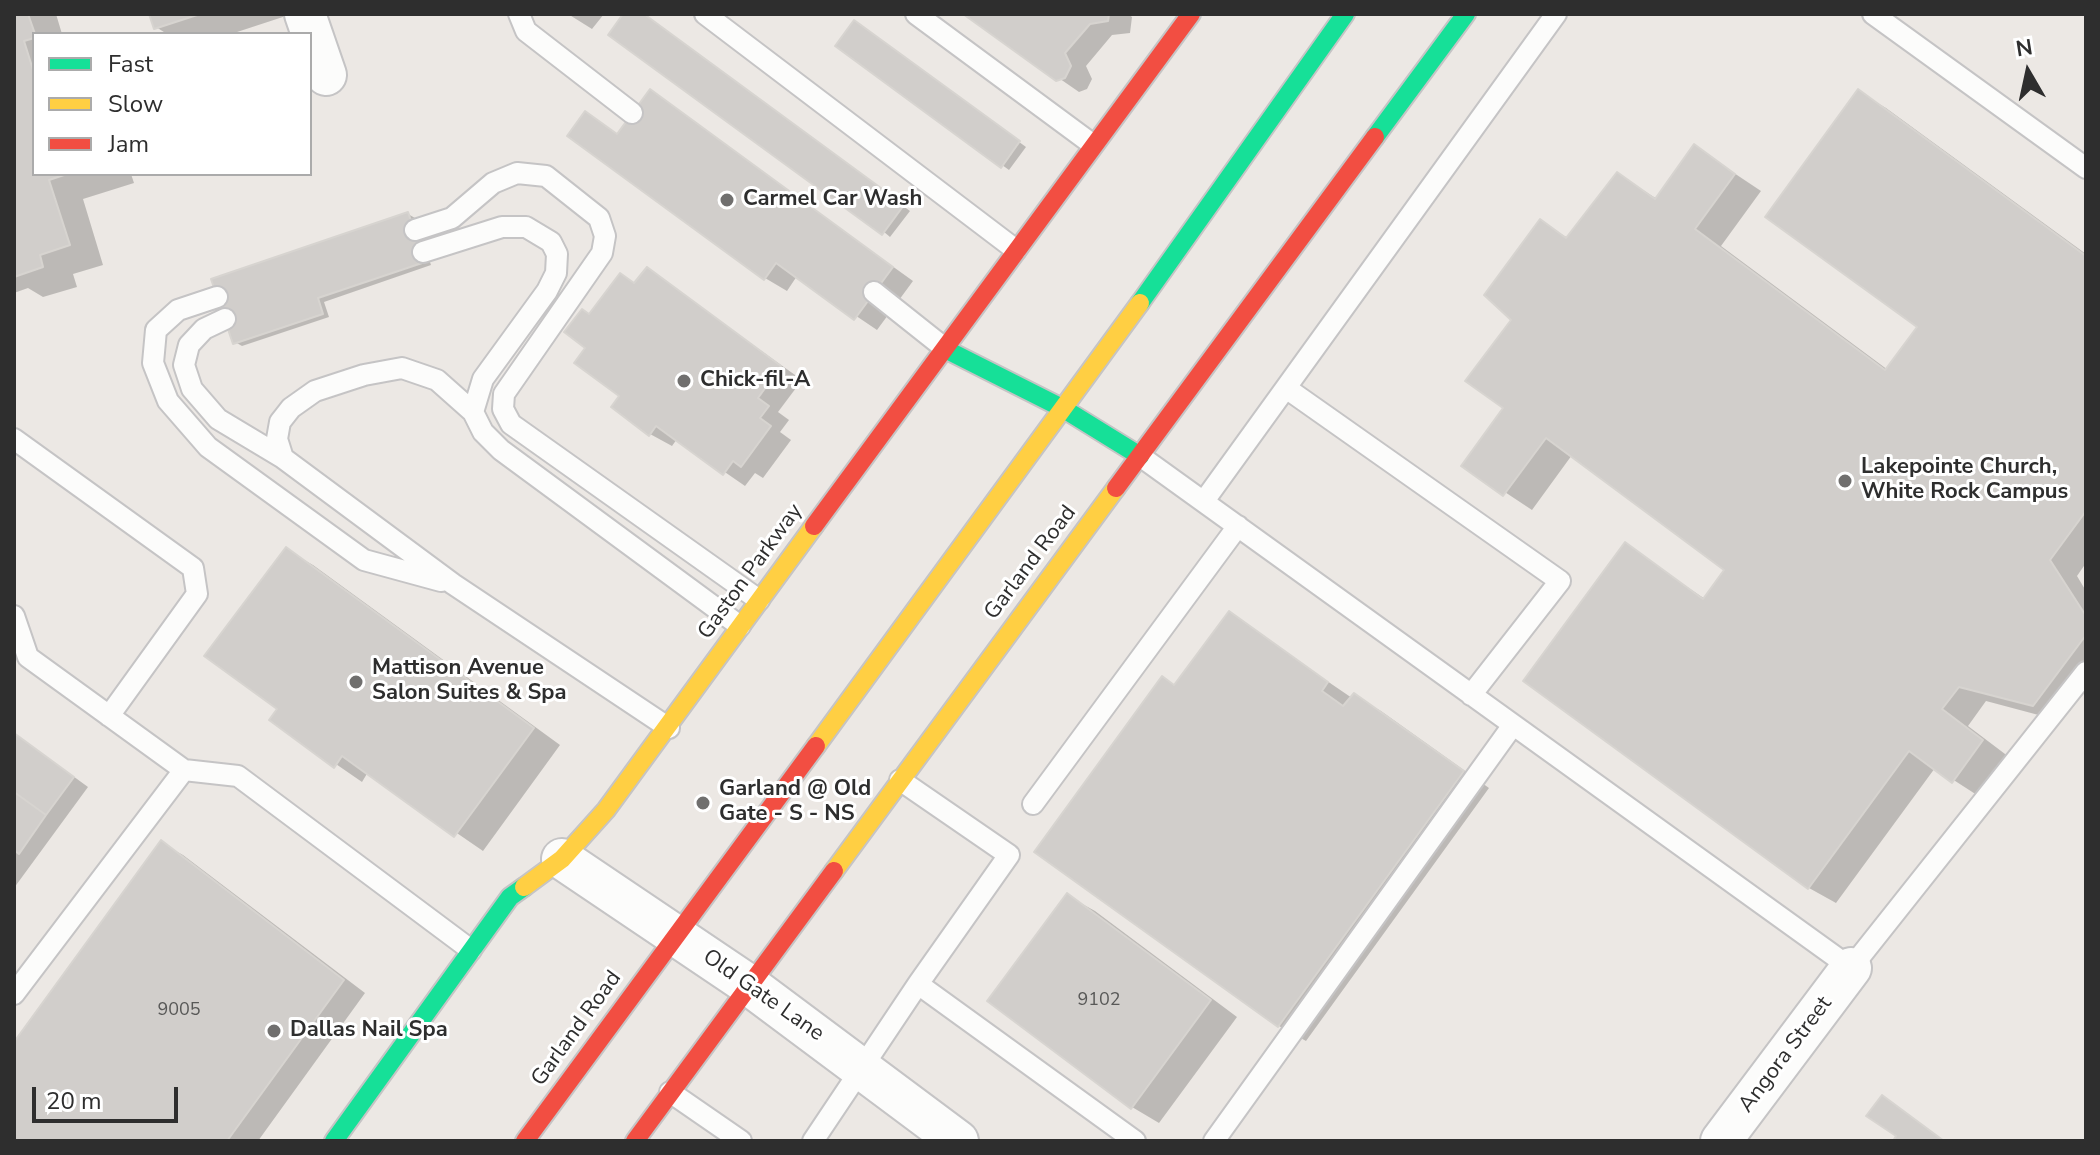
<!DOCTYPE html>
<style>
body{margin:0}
#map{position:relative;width:2100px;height:1155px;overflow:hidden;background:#ece8e4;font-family:"Nunito Sans",sans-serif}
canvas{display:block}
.frame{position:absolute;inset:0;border:16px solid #2e2e2e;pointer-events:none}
.legend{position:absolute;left:32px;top:32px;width:280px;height:144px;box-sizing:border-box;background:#fff;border:2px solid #ababab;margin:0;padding:10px 14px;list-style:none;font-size:24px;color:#2e2e2e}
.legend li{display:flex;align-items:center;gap:16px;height:40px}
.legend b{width:40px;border:2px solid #ababab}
.north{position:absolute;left:1988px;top:32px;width:80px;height:80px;-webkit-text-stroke:6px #fff;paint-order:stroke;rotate:351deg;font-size:22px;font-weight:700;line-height:32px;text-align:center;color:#2e2e2e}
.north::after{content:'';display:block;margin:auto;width:28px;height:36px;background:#2e2e2e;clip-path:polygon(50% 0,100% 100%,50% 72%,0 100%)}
.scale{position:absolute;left:32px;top:1087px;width:146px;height:36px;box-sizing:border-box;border:4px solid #2e2e2e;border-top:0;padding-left:10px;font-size:24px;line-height:28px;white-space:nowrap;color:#2e2e2e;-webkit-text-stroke:6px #fff;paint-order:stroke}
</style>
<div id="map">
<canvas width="2100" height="1155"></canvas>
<div class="frame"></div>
<ul class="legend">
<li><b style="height:10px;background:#16e098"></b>Fast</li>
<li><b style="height:10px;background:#ffcf43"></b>Slow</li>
<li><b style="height:10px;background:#f24e42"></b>Jam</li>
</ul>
<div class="north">N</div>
<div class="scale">20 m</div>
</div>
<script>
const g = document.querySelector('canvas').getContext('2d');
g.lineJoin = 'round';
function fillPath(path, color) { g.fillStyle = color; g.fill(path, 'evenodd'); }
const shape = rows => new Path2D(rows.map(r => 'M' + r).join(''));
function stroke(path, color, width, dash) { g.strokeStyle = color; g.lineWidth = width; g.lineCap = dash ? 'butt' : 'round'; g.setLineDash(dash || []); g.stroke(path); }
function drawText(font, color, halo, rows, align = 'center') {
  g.font = font + ' "Nunito Sans",sans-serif'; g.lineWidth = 6; g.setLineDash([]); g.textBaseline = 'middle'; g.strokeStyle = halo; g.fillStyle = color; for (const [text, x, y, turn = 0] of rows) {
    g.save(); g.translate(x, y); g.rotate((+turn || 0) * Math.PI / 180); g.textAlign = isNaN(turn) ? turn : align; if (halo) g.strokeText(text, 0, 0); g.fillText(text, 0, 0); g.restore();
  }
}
fillPath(shape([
 [14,14,56,14,62,34,34,34,34,174,131,174,134,183,83,199,103,265,73,274,77,287,43,297,28,288,14,293],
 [151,14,292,14,231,34,167,34,156,27],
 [568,14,604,14,592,29],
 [626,14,643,14,910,211,890,237],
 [966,14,1128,14,1132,17,1130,33,1112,35,1086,66,1092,79,1087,89,1079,92],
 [862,27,1026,147,1009,170,838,46],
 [650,92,913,281,877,330,797,276,787,291,765,278,586,114,619,135],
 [1859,92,1886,108,2086,254,2086,563,2077,576,2086,591,2086,687,2061,721,1986,701,1968,726,2009,757,1980,797,1935,768,1836,903,1809,888,1526,680,1625,545,1705,599,1727,569,1572,455,1532,510,1464,465,1506,408,1513,319,1540,222,1568,238,1618,174,1657,199,1695,147,1761,191,1721,246,1888,370,1920,327],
 [408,214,415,218,431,265,324,302,329,317,242,346,235,342],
 [647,269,802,380,778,412,789,420,780,432,791,440,763,478,755,473,745,486,677,439,672,446,650,434,588,347,590,316,636,285],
 [286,550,313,565,560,745,483,851,368,772,362,782,272,720,279,708],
 [1229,614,1352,698,1354,696,1381,711,1489,788,1306,1041,1279,1026,1037,852,1176,686],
 [14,733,88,787,14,888],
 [161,843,183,855,365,993,258,1141,14,1141,14,1045],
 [1068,896,1095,911,1237,1017,1159,1123,1132,1107]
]), '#0003');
const building = shape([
 [14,14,28,14,35,34,34,38,24,41,34,73,34,174,67,174,49,180,70,245,40,255,43,267,14,277,14,14],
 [149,14,200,14,154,29,149,14],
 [623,14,644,14,904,205,882,235,608,35,623,14],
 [963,14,1109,14,1108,21,1090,24,1065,53,1071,66,1065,78,1056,81,963,14],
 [854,20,1020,141,1001,168,835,46,854,20],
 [650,89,893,267,854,320,776,263,764,280,567,136,585,111,617,134,650,89],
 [1858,89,2086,256,2086,511,2050,560,2086,616,2086,635,2033,706,1959,687,1942,709,1983,740,1952,783,1909,751,1808,889,1523,681,1625,542,1703,599,1724,570,1546,438,1503,496,1461,466,1503,408,1465,381,1511,320,1484,295,1540,219,1566,238,1617,172,1655,199,1694,144,1735,174,1695,229,1885,370,1917,327,1765,217,1858,89],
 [408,212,425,262,318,298,323,314,233,344,211,279,408,212],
 [647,267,781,366,758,398,769,406,760,418,771,426,741,467,733,461,723,475,656,426,649,436,611,407,619,396,574,363,585,348,564,332,582,309,589,314,620,273,634,283,647,267],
 [286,547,534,728,454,837,342,756,334,768,269,720,277,709,204,656,286,547],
 [1229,611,1328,682,1322,691,1343,706,1354,693,1464,771,1278,1027,1034,852,1162,676,1174,685,1229,611],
 [14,733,74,777,46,815,14,792,14,733],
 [14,792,46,815,19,854,14,850,14,792],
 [161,840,344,980,227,1141,14,1141,14,1042,161,840],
 [1067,893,1211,1000,1131,1109,987,1001,1067,893],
 [1882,1095,1944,1141,1893,1141,1896,1136,1866,1116,1882,1095]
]);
fillPath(building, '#d1cecb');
stroke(building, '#d7d4d0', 2);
const lane = shape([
 [519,14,526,31,632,113],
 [705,14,1016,250],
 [916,14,1092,144],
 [1873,14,2086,168],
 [415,230,452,218,493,183,517,173,546,176,599,218,605,236,602,253,504,394,503,409,511,424,759,600],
 [423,252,502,227,526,227,551,242,557,254,556,273,547,291,483,379,473,412],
 [874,292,947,350],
 [217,297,178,310,156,330,153,363,168,401,208,447,364,560,441,581],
 [225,319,204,329,189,345,184,365,192,389,218,419,283,458],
 [1286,388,1560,581,1471,695],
 [14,439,193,568,197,594,109,716],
 [1140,456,1851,968,2086,672],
 [1204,501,1556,14],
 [14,616,28,657,184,770],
 [669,728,453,584,283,458,277,439,280,422,291,408,315,391,364,375,402,368,437,380,473,412,483,432,501,450,740,626],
 [900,780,1009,855,918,984,1135,1141],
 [1033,804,1238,526],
 [14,994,184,770,238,776,471,950],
 [670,1092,741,1141],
 [813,1141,918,984],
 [1214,1141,1513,725]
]);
const street = shape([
 [305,14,326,75],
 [562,859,749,985,958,1141],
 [1721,1141,1851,968]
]);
const fast = shape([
 [1375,137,1466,14],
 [1140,303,1345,14],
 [947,350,1064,409,1140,456],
 [334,1141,510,897,524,887]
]);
const slow = shape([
 [816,746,1140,303],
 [834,871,1116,488],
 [524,887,562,859,606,810,814,526]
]);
const jam = shape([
 [1116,488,1375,137],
 [814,526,1191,14],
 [525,1141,816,746],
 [635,1141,834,871]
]);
stroke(lane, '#c5c4c5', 24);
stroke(street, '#c5c4c5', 44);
stroke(fast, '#c5c4c5', 22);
stroke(slow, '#c5c4c5', 22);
stroke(jam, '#c5c4c5', 22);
stroke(lane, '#fcfcfb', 20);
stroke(street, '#fcfcfb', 40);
stroke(fast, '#16e098', 18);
stroke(slow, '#ffcf43', 18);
stroke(jam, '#f24e42', 18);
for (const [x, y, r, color] of [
 [727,200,8,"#706f6e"],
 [684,381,8,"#706f6e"],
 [1845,481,8,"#706f6e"],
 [356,682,8,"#706f6e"],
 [703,803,8,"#706f6e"],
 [274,1031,8,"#706f6e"]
]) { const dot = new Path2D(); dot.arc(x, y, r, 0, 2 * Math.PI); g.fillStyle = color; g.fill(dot); stroke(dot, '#fff', 3); }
drawText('18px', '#585857', null, [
 ["9102",1099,1001],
 ["9005",179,1011]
]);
drawText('bold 22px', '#2e2e2e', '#fff', [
 ["Carmel Car Wash",743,200],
 ["Chick-fil-A",700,381],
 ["Lakepointe Church,",1861,468],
 ["White Rock Campus",1861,493],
 ["Mattison Avenue",372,669],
 ["Salon Suites & Spa",372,694],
 ["Garland @ Old",719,790],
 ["Gate - S - NS",719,815],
 ["Dallas Nail Spa",290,1031]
], 'left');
drawText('22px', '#2e2e2e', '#fff', [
 ["Garland Road",1031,563,-53],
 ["Gaston Parkway",751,572,-54],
 ["Old Gate Lane",763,996,35],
 ["Garland Road",577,1029,-54],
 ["Angora Street",1786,1055,-53]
]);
</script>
